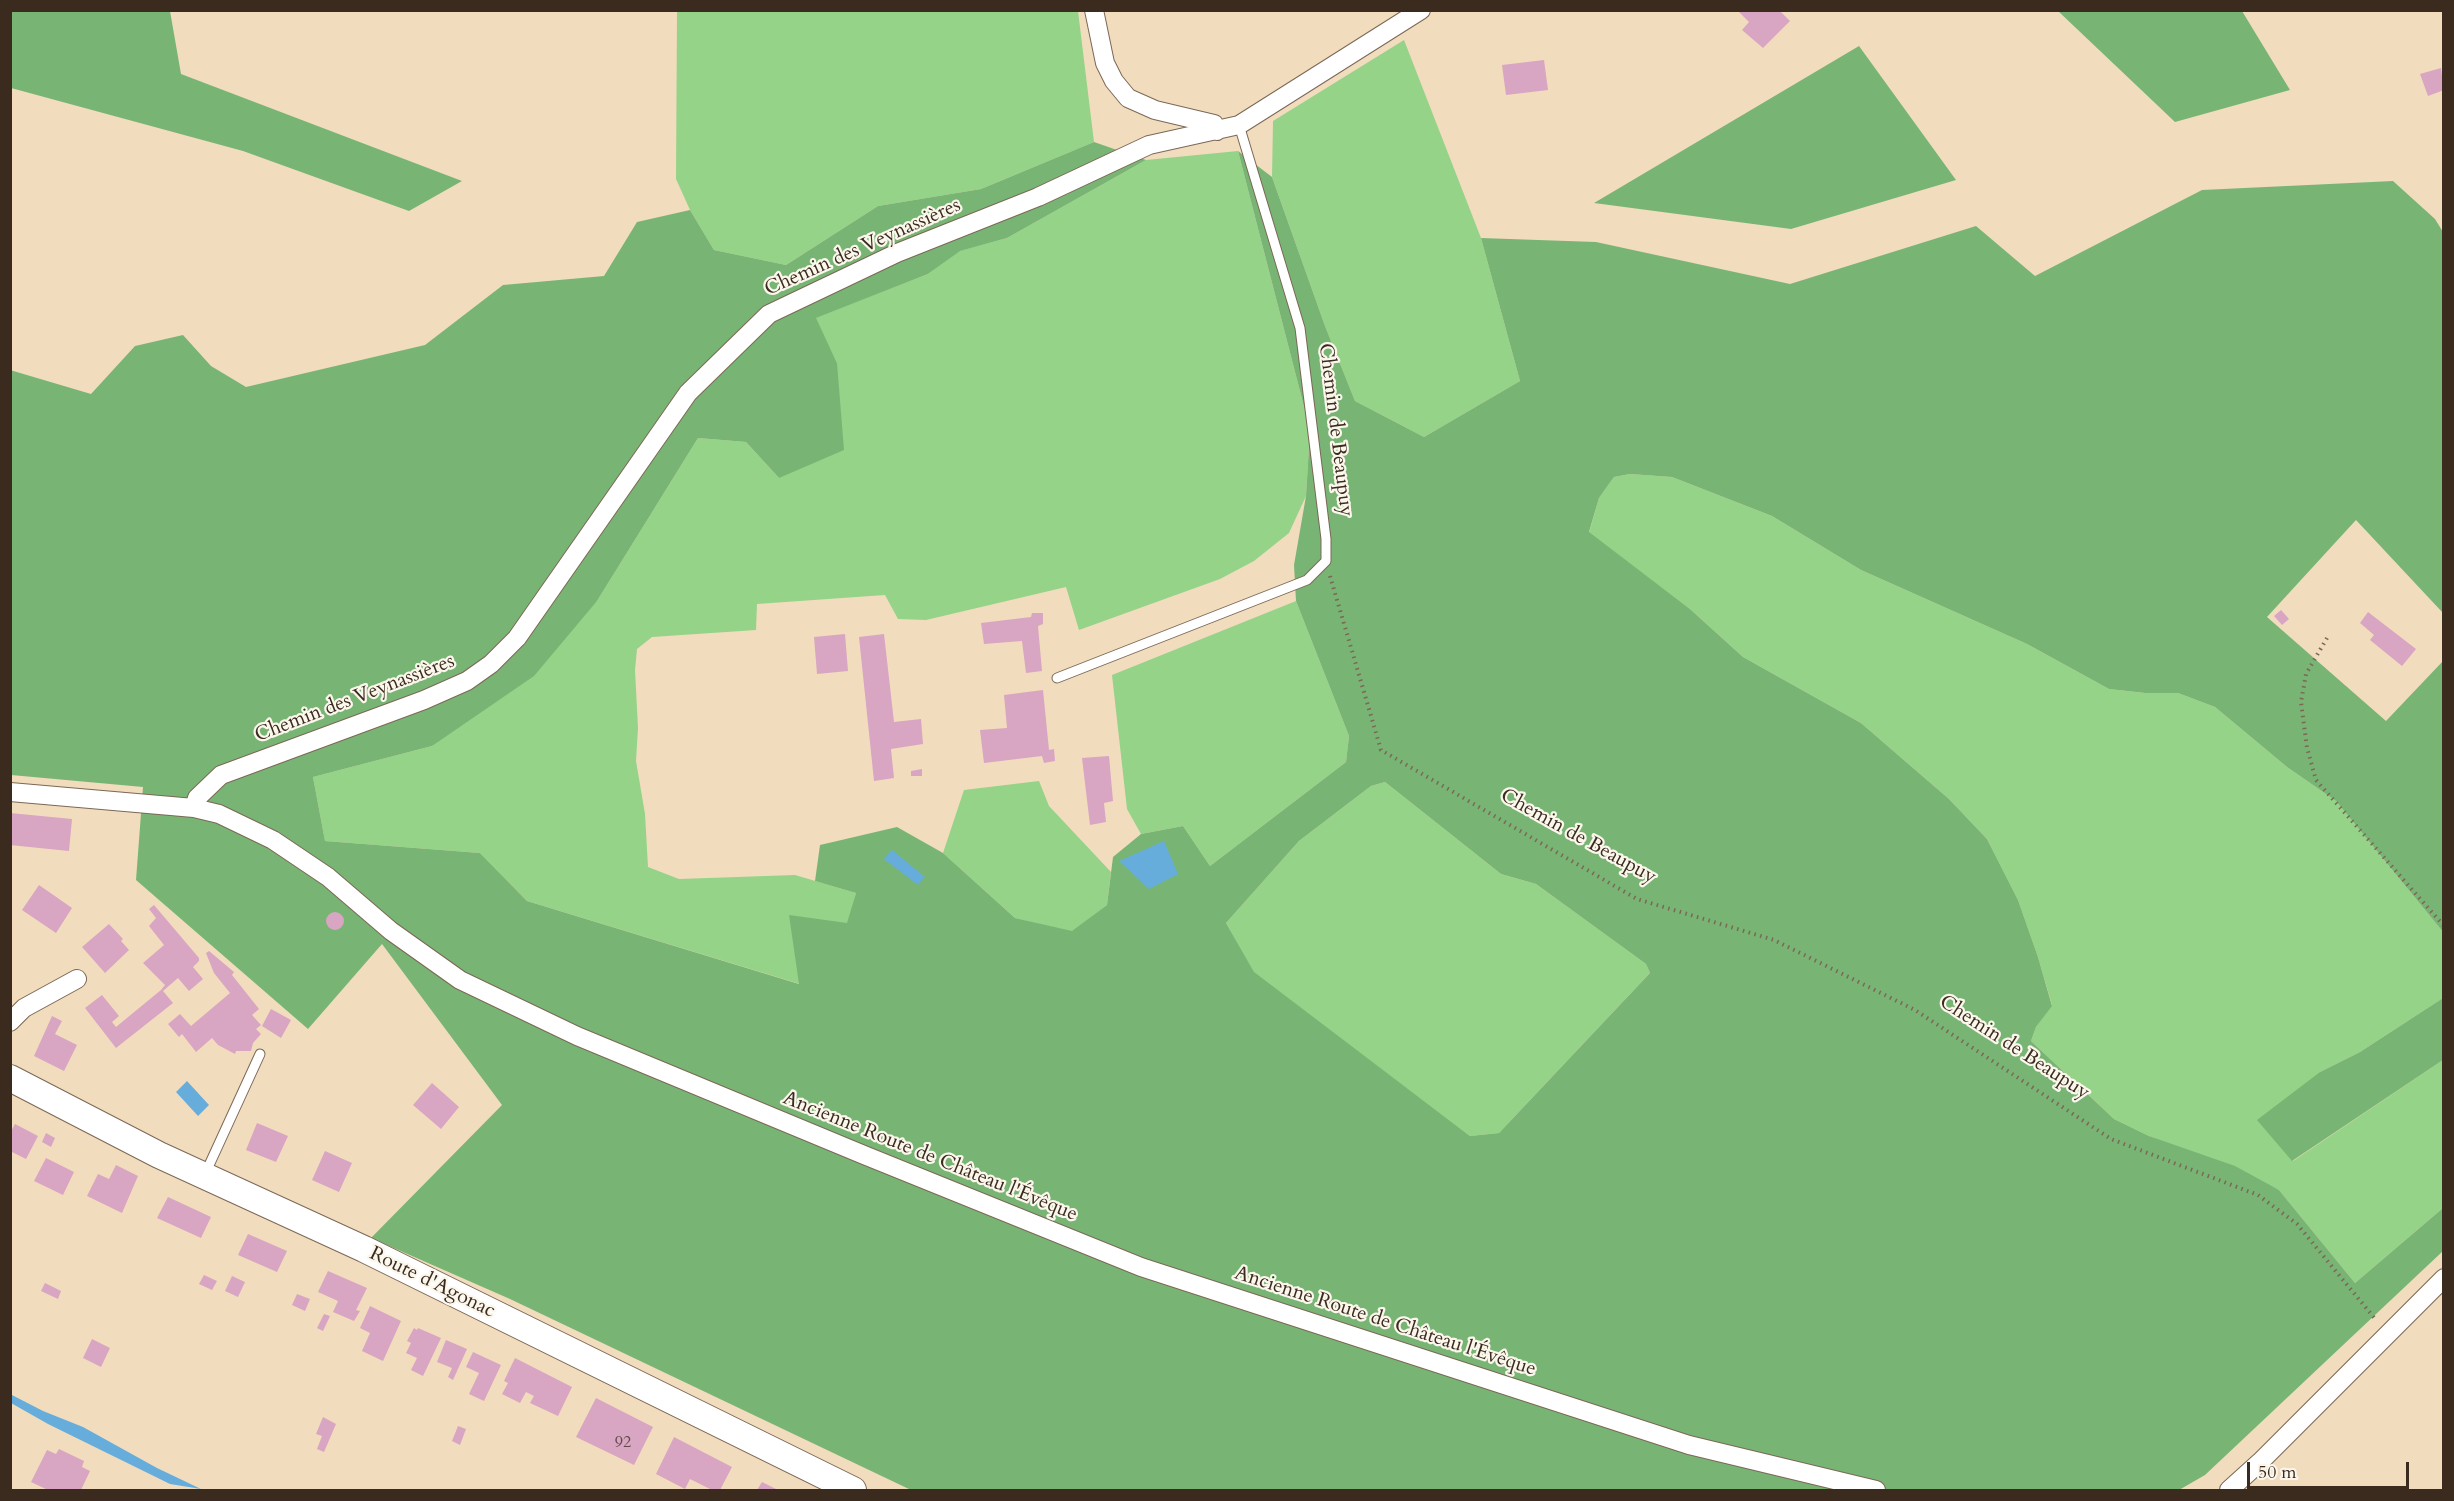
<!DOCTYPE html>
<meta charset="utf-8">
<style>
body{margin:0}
#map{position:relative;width:2454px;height:1501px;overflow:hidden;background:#f2dcbe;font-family:Cardo,serif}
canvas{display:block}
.frame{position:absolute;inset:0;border:12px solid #3b2a1e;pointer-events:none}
.scale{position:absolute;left:2247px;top:1462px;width:162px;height:27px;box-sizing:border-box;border:3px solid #3b2a1e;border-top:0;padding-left:8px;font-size:18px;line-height:21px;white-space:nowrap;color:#3b2a1e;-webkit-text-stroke:4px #fbf7ec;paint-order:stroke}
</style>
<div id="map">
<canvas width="2454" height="1501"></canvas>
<div class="frame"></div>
<div class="scale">50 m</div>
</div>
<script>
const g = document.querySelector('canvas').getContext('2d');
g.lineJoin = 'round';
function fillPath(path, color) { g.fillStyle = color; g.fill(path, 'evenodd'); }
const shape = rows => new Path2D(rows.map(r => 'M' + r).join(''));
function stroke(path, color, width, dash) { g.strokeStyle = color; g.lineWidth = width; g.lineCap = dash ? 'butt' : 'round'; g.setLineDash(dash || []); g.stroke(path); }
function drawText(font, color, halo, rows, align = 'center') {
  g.font = font + ' Cardo,serif'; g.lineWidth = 4.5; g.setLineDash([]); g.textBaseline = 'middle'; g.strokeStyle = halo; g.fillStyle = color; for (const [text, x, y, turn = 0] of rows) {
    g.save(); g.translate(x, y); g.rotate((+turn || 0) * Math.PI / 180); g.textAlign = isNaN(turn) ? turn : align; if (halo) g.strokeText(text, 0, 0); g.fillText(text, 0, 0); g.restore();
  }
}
fillPath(shape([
 [677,11,1078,11,1094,142,981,189,878,206,786,265,714,250,690,210,676,179],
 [1404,40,1481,238,1520,381,1424,437,1355,401,1325,326,1272,177,1273,121],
 [1238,151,1310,430,1306,496,1289,533,1254,561,1220,579,1079,630,1066,587,926,620,898,619,885,595,757,604,756,630,652,637,637,649,635,670,638,728,636,761,645,814,648,867,679,879,795,875,856,893,848,923,800,984,527,901,480,853,325,841,313,777,432,746,597,601,698,438,746,442,779,478,837,363,815,318,928,274,959,251,1007,238,1146,160],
 [1630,474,1672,477,1772,516,1861,570,2027,644,2109,689,2145,693,2178,693,2215,707,2287,767,2336,801,2443,932,2443,998,2360,1052,2320,1072,2293,1161,2443,1060,2443,1208,2355,1283,2279,1190,2149,1136,2114,1119,2031,1041,2036,1027,2052,1005,2038,957,2018,900,1987,839,1949,799,1861,723,1743,657,1690,609,1589,533,1599,498,1614,477],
 [1296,601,1349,736,1346,762,1210,866,1183,826,1141,834,1127,809,1112,675],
 [1039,781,1049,806,1111,872,1107,905,1072,932,1015,918,943,853,964,790],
 [1385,782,1501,874,1536,884,1646,964,1650,973,1499,1133,1470,1136,1254,973,1226,923,1299,841,1371,786]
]), '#95d388');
fillPath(shape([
 [10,11,170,11,181,74,462,181,409,211,243,151,11,88],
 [2058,11,2242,11,2290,90,2175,122],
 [1859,46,1956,180,1791,229,1594,203],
 [1094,142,1146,160,1007,238,960,251,928,274,816,318,837,363,844,450,779,478,746,442,698,438,597,601,534,676,432,746,313,777,325,841,480,853,527,901,799,984,789,915,847,923,856,893,815,881,820,845,897,827,943,853,1015,918,1072,931,1107,905,1113,857,1141,834,1183,826,1210,866,1346,762,1349,736,1296,601,1294,565,1306,496,1310,430,1238,151,1272,177,1325,326,1355,401,1424,437,1520,381,1481,238,1596,242,1790,284,1976,226,2035,276,2202,190,2393,181,2435,219,2443,232,2443,613,2356,520,2267,617,2386,721,2443,661,2443,932,2336,801,2287,767,2215,707,2178,693,2145,693,2109,689,2027,644,1861,570,1772,516,1672,477,1630,474,1614,477,1599,498,1589,532,1690,609,1743,657,1861,723,1949,799,1987,839,2018,900,2038,957,2052,1006,2036,1027,2031,1041,2114,1119,2149,1136,2235,1166,2279,1190,2355,1283,2443,1208,2443,1251,2205,1475,2179,1490,911,1490,510,1299,371,1238,502,1105,382,944,308,1029,136,880,143,787,11,775,10,370,91,394,135,346,183,335,211,366,246,387,425,345,503,285,604,276,637,222,690,210,714,250,786,265,878,206,981,189],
 [1385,782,1501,874,1536,884,1646,964,1650,973,1499,1133,1470,1136,1254,972,1226,923,1299,841,1371,786],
 [2443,998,2443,1060,2292,1161,2257,1120,2320,1072,2360,1052]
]), '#78b574');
fillPath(shape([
 [1164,841,1178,874,1149,889,1119,861],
 [892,850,925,877,918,885,884,859],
 [187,1081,209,1105,198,1116,176,1092],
 [10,1394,43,1411,83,1427,157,1468,201,1489,170,1484,48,1424,11,1403]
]), '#66addc');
fillPath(shape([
 [1737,10,1779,10,1790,21,1763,48,1742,30,1749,22],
 [1544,60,1548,90,1506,95,1502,65],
 [2441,68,2444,90,2428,96,2420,74],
 [2281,610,2289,619,2282,625,2274,616],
 [2368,612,2416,649,2402,666,2370,640,2374,635,2360,623],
 [1032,613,1043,613,1043,624,1038,626,1042,671,1026,673,1022,641,984,644,981,623,1031,617],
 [845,634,848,671,817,674,814,637],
 [884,634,894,722,921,719,923,744,891,749,894,778,874,781,859,637],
 [1043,690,1049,750,1054,749,1055,761,1044,763,1042,756,984,763,980,730,1007,728,1004,695],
 [1109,756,1113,801,1104,803,1106,822,1090,825,1082,758],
 [922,769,922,776,911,776,911,771],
 [10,813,72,819,69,851,10,845],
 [39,885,72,908,56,933,22,910],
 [154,905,199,958,199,961,193,967,203,979,189,991,178,978,163,991,173,1003,116,1048,85,1008,102,995,119,1016,112,1022,116,1027,161,990,165,985,143,963,164,945,149,926,156,918,149,909],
 '326 921a9 9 0 1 1 18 0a9 9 0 1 1-18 0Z',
 [109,924,123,939,121,941,129,950,105,973,82,947],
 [209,951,234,972,232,975,259,1009,252,1015,261,1025,256,1029,261,1034,253,1043,251,1051,236,1051,235,1054,218,1045,212,1038,196,1052,182,1034,179,1037,168,1024,180,1014,191,1026,230,993,214,973,206,953],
 [271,1009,291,1020,281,1038,262,1026],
 [52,1016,62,1021,55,1034,77,1045,64,1071,34,1056],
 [432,1083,459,1107,441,1129,413,1105],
 [257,1123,288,1136,276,1162,246,1150],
 [15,1124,38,1136,26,1159,10,1151,10,1133],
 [46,1133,55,1138,51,1147,42,1142],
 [325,1151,352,1163,339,1192,312,1180],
 [46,1158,74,1172,63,1195,34,1181],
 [116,1165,138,1176,122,1213,87,1196,98,1174,109,1179],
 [168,1197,211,1217,201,1238,157,1218],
 [248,1234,287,1251,277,1272,238,1255],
 [328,1271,367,1288,356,1310,360,1311,354,1321,333,1312,338,1301,318,1292],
 [204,1275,217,1281,212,1290,199,1284],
 [232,1276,245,1282,238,1297,225,1291],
 [45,1283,61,1291,58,1299,41,1291],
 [297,1294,310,1299,305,1311,292,1305],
 [370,1306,401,1321,383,1361,362,1351,370,1333,360,1328],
 [324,1314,330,1316,323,1331,317,1328],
 [414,1328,417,1330,418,1328,441,1338,423,1376,411,1370,417,1358,406,1353,411,1343,407,1341],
 [92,1339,110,1348,101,1367,83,1358],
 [446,1340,467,1349,453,1380,448,1377,452,1368,437,1362],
 [473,1352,501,1365,484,1401,469,1394,479,1373,466,1367],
 [515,1358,572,1387,558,1416,530,1403,534,1396,526,1392,520,1403,502,1394,508,1383,504,1381],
 [596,1398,653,1427,634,1465,576,1437],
 [323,1417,336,1424,324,1452,317,1449,322,1436,316,1434],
 [458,1426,466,1429,460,1445,452,1441],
 [674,1437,732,1467,720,1490,712,1490,690,1479,685,1489,656,1474],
 [59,1449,84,1461,82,1467,90,1471,81,1490,48,1490,31,1482,47,1450,56,1454],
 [762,1482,778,1490,757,1490]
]), '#d8a5c2');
const lane = shape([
 [1057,678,1307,580,1326,561,1326,539,1300,328,1239,125],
 [205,1174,260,1054]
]);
const street = shape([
 [1094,10,1105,63,1114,81,1128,98,1155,110,1214,124,1217,131],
 [10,792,194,808,219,814,273,840,328,877,391,931,460,980,577,1036,864,1155,1141,1267,1689,1445,1876,1490],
 [194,808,197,798,221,775,424,700,467,681,491,664,517,638,688,393,769,314,897,253,1038,197,1149,145,1239,125,1421,10],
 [10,1022,24,1008,77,979],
 [2229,1490,2260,1462,2444,1278]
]);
const secondary = shape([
 [10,1078,159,1155,364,1249,853,1490]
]);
stroke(lane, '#7b6856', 11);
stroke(street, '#7b6856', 20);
stroke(secondary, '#7b6856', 28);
stroke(shape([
 [1330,576,1381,750,1637,899,1774,940,1915,1010,2111,1139,2258,1195,2297,1224,2376,1320],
 [2327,638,2306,674,2301,702,2307,748,2316,780,2444,926]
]), '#7b6856', 4, [1.5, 4.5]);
stroke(lane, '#fff', 9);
stroke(street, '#fff', 18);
stroke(secondary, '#fff', 26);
drawText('16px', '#624947', null, [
 ["92",623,1443]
]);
drawText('20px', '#3b2a1e', '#fbf7ec', [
 ["Chemin des Veynassières",863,248,-24],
 ["Chemin de Beaupuy",1335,430,83],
 ["Chemin des Veynassières",355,699,-21],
 ["Chemin de Beaupuy",1578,837,29],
 ["Chemin de Beaupuy",2014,1048,33],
 ["Ancienne Route de Château l'Évêque",930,1157,22],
 ["Route d'Agonac",432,1283,26],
 ["Ancienne Route de Château l'Évêque",1385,1322,18]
]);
</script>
